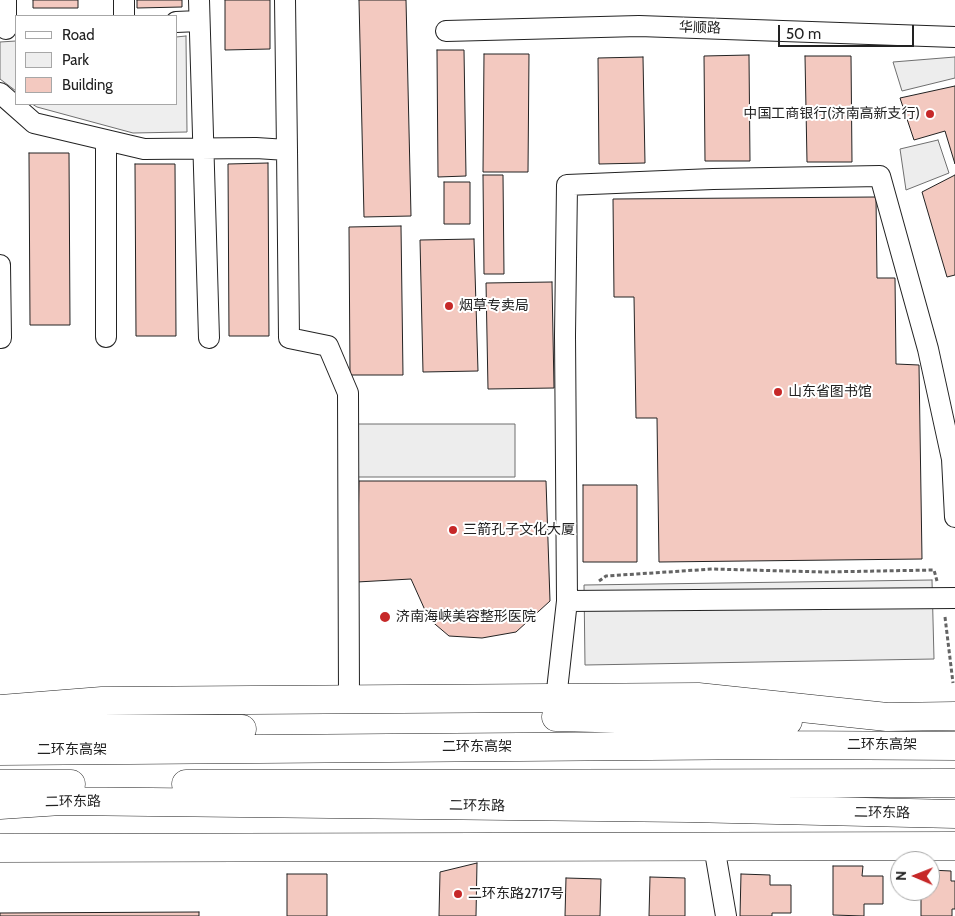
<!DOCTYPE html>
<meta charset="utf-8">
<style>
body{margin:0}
#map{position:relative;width:955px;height:916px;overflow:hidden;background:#fff;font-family:Cabin,sans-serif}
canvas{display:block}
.legend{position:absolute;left:15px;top:15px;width:162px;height:90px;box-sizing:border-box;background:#fff;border:1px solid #a7a7a7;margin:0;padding:6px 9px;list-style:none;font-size:15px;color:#222}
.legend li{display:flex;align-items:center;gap:10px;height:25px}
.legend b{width:25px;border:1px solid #a7a7a7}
.north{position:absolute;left:890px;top:851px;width:50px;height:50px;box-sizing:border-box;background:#fff;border:1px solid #a7a7a7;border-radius:50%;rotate:271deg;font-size:14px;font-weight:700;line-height:20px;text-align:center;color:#222}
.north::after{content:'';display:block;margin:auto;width:18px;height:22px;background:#c62828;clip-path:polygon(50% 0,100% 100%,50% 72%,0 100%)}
.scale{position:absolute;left:778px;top:25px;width:136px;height:22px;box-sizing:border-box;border:2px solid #222;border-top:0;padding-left:6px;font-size:15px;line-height:18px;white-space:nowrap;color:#222;-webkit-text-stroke:4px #fff;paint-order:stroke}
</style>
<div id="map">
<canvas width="955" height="916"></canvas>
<ul class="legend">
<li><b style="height:6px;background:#fff"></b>Road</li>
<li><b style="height:14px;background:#eee"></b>Park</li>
<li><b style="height:14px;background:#f3c9c0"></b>Building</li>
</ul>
<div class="north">N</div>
<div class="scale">50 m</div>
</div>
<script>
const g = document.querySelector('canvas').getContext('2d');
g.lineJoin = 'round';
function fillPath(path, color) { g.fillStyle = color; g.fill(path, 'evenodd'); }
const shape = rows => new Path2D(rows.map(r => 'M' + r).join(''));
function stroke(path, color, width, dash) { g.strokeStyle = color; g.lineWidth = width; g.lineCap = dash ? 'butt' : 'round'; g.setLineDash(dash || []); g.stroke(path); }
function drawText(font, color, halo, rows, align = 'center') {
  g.font = font + ' Cabin,"Noto Sans SC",sans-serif'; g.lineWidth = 4; g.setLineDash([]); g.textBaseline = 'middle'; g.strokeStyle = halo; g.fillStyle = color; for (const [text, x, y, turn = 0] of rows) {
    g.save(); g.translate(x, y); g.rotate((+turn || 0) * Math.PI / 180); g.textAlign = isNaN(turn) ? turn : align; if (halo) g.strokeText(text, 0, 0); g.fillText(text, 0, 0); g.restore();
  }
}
const green = shape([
 [186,36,187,132,133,133,37,107,32,104,176,104,176,37,186,36],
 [16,41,16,91,0,79,0,42,16,41]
]);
fillPath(green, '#eee');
stroke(green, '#6f6f6f', 1);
const parking = shape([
 [955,57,955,78,902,91,893,62,955,57],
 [938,140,949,173,906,190,900,149,938,140],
 [358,424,515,424,515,477,358,477,358,424],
 [932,580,934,659,585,665,584,585,932,580]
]);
fillPath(parking, '#ededed');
stroke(parking, '#6f6f6f', 1);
const building = shape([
 [33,0,78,0,78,8,33,8,33,0],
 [137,0,182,0,182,7,137,8,137,0],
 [225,0,270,0,270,49,225,50,225,0],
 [359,0,406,0,411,216,364,217,359,0],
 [437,50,464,50,466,176,438,177,437,50],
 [484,54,529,54,528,172,483,172,484,54],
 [749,55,750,161,705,161,704,56,749,55],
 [805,56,851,56,852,162,807,162,805,56],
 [643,57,645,163,599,164,598,58,643,57],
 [955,86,955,164,945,131,914,140,900,98,955,86],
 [29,153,69,153,70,325,30,325,29,153],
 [268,163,269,336,229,336,228,164,268,163],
 [135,164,175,164,176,336,136,336,135,164],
 [483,175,503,175,504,274,484,274,483,175],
 [955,175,955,275,947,277,922,192,955,175],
 [444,182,470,182,470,224,444,224,444,182],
 [876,197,877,278,895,278,896,364,919,365,922,559,659,562,657,418,636,418,634,297,614,297,613,199,876,197],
 [401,226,403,375,350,375,349,227,401,226],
 [474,239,478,371,423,372,420,240,474,239],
 [552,282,554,388,488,389,486,283,552,282],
 [359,481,546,481,550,601,516,632,482,638,449,636,429,619,411,579,357,582,359,481],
 [583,485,637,485,637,562,583,562,583,485],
 [477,863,476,916,439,916,440,872,477,863],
 [833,866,863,866,862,876,883,876,883,904,864,904,864,916,833,915,833,866],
 [930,870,951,871,951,881,955,881,955,909,952,909,952,916,921,916,921,891,930,891,930,870],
 [287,874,327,874,327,916,287,916,287,874],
 [741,874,770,875,770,885,791,885,791,913,772,913,772,916,740,916,741,874],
 [650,877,685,878,685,916,649,916,650,877],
 [566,878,601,879,600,916,565,916,566,878],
 [199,912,199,916,0,916,0,913,199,912]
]);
fillPath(building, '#f3c9c0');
stroke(building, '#222', 1);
const minor = shape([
 [124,0,124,16],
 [199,0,209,338],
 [285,0,287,150],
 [176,22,199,21],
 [6,29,6,0],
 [446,31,639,26,955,37],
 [0,93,34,123,144,149,256,148,287,150,289,338,328,346,348,393,349,700],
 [0,265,1,338],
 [106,337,106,140],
 [567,601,955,598],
 [556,699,567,601,565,335,567,185,713,179,880,176,928,349,952,459,955,517],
 [714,846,726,916]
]);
const highway = shape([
 [0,709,102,701,698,697,887,717,955,716],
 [556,717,756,722,788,721],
 [0,733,44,729,242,729],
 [0,751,779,745,955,746],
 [0,784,71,784],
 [186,784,955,783],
 [0,805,61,801,687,808,955,814],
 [0,848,955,846]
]);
stroke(minor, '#222', 22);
stroke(highway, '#222', 29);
stroke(shape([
 [599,581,606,576,713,569,823,572,934,570,937,581],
 [945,617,953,683]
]), '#646464', 3, [4, 2.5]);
stroke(minor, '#fff', 20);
stroke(highway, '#fff', 28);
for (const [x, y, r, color] of [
 [930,114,5,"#c62828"],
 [449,306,5,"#c62828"],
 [778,392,5,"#c62828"],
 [453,530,5,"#c62828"],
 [385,617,6,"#c62828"],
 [458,894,5,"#c62828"]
]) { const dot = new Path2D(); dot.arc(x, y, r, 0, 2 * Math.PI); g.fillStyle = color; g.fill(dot); stroke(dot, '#fff', 2); }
drawText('14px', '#222', '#fff', [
 ["华顺路",700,28,2],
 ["二环东高架",882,745],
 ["二环东高架",477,747],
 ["二环东高架",72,750],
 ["二环东路",73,802,-1],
 ["二环东路",477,806,1],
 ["二环东路",882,813,1]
]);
drawText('14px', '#222', '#fff', [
 ["中国工商银行(济南高新支行)",920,114,"right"],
 ["烟草专卖局",459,306],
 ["山东省图书馆",788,392],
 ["三箭孔子文化大厦",463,530],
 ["济南海峡美容整形医院",396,617],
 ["二环东路2717号",468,894]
], 'left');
</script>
